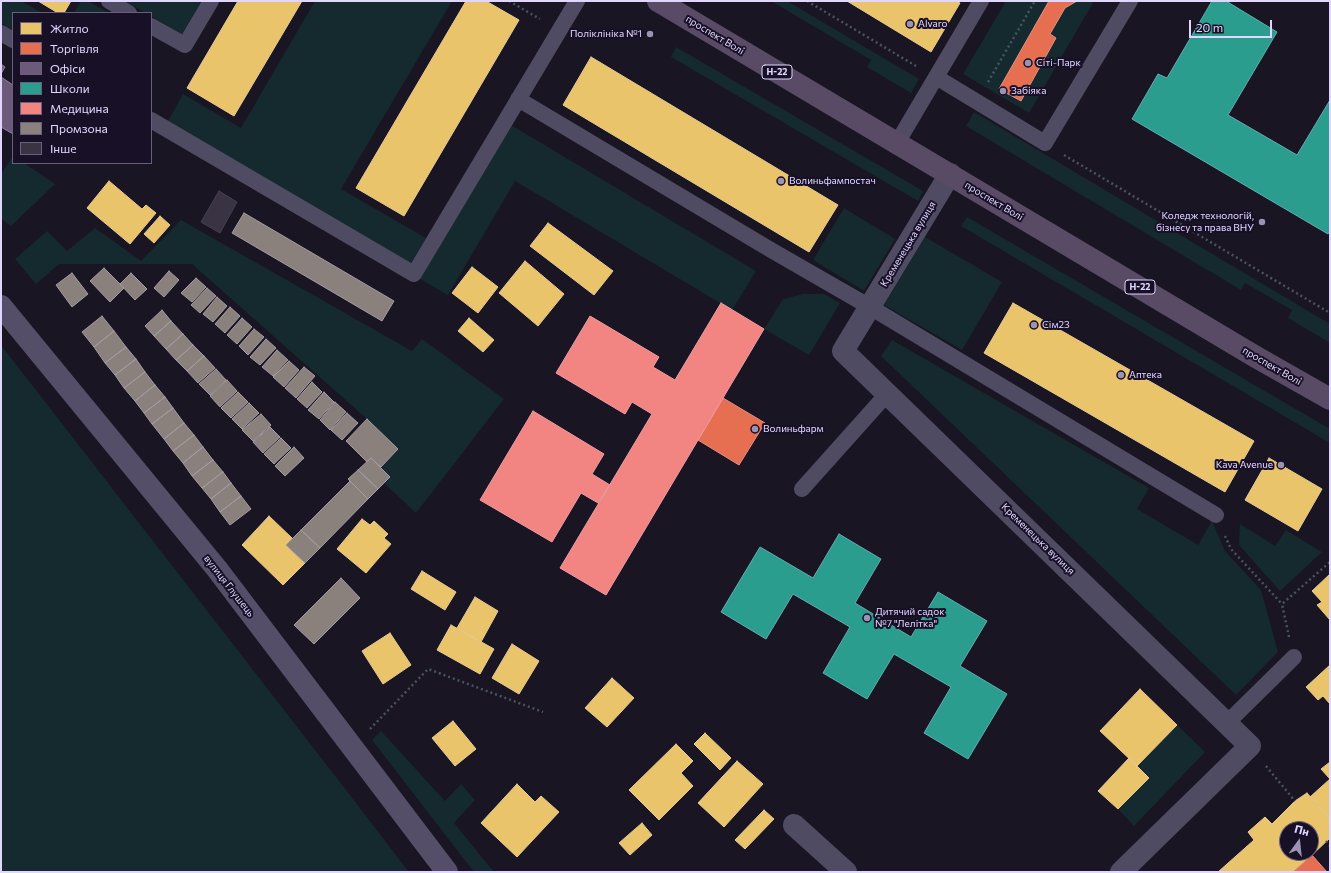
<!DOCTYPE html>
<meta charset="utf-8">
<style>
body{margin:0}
#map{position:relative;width:1331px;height:873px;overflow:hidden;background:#191522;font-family:Commissioner,sans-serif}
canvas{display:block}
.frame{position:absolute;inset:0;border:2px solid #e1d7fe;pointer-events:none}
.legend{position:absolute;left:12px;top:12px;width:140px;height:152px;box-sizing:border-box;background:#171027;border:1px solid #68607d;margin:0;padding:5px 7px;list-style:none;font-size:12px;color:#e1d7fe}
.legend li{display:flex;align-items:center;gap:8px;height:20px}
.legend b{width:20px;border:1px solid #68607d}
.north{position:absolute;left:1279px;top:821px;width:40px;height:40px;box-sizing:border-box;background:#171027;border:1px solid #68607d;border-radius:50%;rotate:15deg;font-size:11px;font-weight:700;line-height:16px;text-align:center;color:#e1d7fe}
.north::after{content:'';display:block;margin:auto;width:14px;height:18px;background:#9b93b1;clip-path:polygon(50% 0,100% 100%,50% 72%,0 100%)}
.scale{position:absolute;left:1189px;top:20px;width:83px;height:18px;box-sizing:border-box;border:2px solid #e1d7fe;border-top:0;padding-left:5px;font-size:12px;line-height:14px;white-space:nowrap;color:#e1d7fe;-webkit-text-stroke:3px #171027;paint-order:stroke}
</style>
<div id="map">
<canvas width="1331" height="873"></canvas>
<div class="frame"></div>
<ul class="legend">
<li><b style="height:11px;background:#e9c46a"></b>Житло</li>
<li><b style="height:11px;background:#e76f51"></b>Торгівля</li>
<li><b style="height:11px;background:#6d597a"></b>Офіси</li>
<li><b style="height:11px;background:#2a9d8f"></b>Школи</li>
<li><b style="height:11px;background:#f28482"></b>Медицина</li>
<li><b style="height:11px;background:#8a817c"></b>Промзона</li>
<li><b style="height:11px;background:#393344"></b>Інше</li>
</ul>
<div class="north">Пн</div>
<div class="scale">20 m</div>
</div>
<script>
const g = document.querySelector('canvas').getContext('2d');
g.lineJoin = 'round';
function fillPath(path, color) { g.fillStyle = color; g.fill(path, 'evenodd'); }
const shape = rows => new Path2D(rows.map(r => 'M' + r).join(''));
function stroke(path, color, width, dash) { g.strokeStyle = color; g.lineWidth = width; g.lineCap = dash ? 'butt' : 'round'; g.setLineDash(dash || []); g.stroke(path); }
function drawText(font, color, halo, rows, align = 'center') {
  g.font = font + ' Commissioner,sans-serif'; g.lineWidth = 4; g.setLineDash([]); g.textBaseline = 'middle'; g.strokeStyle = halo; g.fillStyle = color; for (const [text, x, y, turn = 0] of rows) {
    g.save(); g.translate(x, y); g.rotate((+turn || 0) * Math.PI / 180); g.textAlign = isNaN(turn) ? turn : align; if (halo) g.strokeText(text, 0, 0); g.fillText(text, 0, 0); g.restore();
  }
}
fillPath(shape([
 [1,1,21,1,42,13,13,13,13,30,1,23],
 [81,1,88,1,109,13,74,13],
 [125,1,201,1,182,34,151,16,151,13,146,13],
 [315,1,452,1,341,189,426,238,411,263,168,121,183,94,241,128],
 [771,1,787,1,919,79,911,93,867,67,871,60],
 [1006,1,1094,1,1029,113,963,74],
 [676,47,923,191,918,201,671,57],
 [974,112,1330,324,1330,343,1288,318,1292,310,1245,283,1241,290,966,126],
 [511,125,756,271,732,310,515,181,448,295,420,279],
 [13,156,13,163,24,163,55,184,11,226,1,219,1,174],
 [844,208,895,239,864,291,813,260],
 [967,217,1330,429,1330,443,961,226],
 [181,220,412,351,422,339,504,399,416,513,384,483,390,477,381,467,398,449,367,419,192,264,59,264,36,284,15,259,47,231,67,251,95,228,141,261],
 [925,237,1002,282,962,350,884,305],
 [803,294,824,294,840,303,809,355,764,329,783,299],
 [892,340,1149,488,1137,509,1198,545,1212,521,1225,551,1261,590,1278,652,1236,695,881,356],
 [1,345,336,777,409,872,1,872],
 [1240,524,1275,546,1286,530,1322,552,1280,591,1239,545],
 [1177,725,1205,752,1134,826,1118,809,1148,778,1137,766],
 [381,731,445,801,461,784,475,800,454,823,494,872,474,872,372,740]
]), '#142a2e');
const homes = shape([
 [38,1,71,1,64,13,58,13,38,1],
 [238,1,302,1,234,116,187,88,238,1],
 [466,1,486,1,519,20,404,216,356,188,466,1],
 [847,1,956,1,960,3,931,52,847,1],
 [591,57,838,205,809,252,563,105,591,57],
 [109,181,142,209,146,205,156,213,130,244,87,208,109,181],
 [160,216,170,225,154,243,144,234,160,216],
 [548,223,613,271,594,295,530,246,548,223],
 [525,261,564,294,538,326,499,293,525,261],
 [472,267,498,287,478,313,452,293,472,267],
 [1013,303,1254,441,1225,492,984,353,1013,303],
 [469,318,494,340,483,352,458,331,469,318],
 [1269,458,1322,489,1298,531,1245,500,1269,458],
 [269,516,293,539,286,545,305,563,283,585,242,545,269,516],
 [362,519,370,525,374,521,388,534,384,538,391,544,366,573,337,549,362,519],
 [422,571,456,592,445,610,411,589,422,571],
 [1330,574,1330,620,1317,605,1322,602,1312,591,1330,574],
 [475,597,498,611,481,642,457,628,475,597],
 [451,625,494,649,480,674,437,650,451,625],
 [390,633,411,665,383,684,362,651,390,633],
 [512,644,539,661,519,694,492,678,512,644],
 [1330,665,1330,704,1323,696,1318,700,1306,687,1330,665],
 [612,678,634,698,607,727,585,708,612,678],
 [1140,689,1177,725,1137,766,1100,731,1140,689],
 [453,721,476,749,455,766,432,738,453,721],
 [705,733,731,758,720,770,694,744,705,733],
 [676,744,693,761,681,773,693,786,659,820,629,790,676,744],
 [1129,758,1149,778,1118,809,1098,791,1129,758],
 [737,761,763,784,724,827,698,803,737,761],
 [1330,762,1330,779,1321,769,1330,762],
 [1330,779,1330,819,1310,797,1330,779],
 [517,784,535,802,541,796,559,812,517,857,481,823,517,784],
 [1307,793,1330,819,1330,838,1312,855,1293,872,1218,872,1254,840,1248,832,1265,817,1272,824,1295,801,1307,793],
 [1287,829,1311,829,1311,853,1287,853,1287,829],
 [764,810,774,819,745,849,735,840,764,810],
 [642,823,652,835,630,855,619,843,642,823]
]);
fillPath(homes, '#e9c46a');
stroke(homes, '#e7ca96', 1);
const shops = shape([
 [1049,1,1077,1,1065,8,1050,34,1056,38,1021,101,999,89,1049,1],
 [723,398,765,423,739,465,698,440,723,398],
 [1312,855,1327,872,1293,872,1312,855]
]);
fillPath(shops, '#e76f51');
stroke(shops, '#e58e85', 1);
const offices = shape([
 [1,64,5,67,1,74,1,64],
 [1,77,13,85,13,134,1,127,1,77]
]);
fillPath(offices, '#6d597a');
stroke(offices, '#907fa2', 1);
const schools = shape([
 [1212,1,1226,1,1277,32,1228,115,1297,155,1330,100,1330,230,1328,234,1132,119,1158,74,1167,78,1212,1],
 [839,534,881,559,855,603,911,637,938,592,987,621,960,666,1007,694,968,759,924,733,951,687,894,654,867,699,823,673,850,627,793,594,766,639,721,612,760,547,813,578,839,534]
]);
fillPath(schools, '#2a9d8f');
stroke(schools, '#61aeb0', 1);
const health = shape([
 [721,303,764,329,606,595,560,568,652,414,632,402,625,414,556,373,590,316,659,357,653,367,675,380,721,303],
 [533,411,604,454,592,474,610,485,598,503,581,493,552,542,480,500,533,411]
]);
fillPath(health, '#f28482');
stroke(health, '#ed9da7', 1);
const industry = shape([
 [244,213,394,301,382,321,232,233,244,213],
 [104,268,124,288,110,302,90,281,104,268],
 [169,271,179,280,164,297,154,288,169,271],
 [72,273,88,294,72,307,56,285,72,273],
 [131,273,147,289,135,300,120,284,131,273],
 [196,278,206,287,192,302,181,293,196,278],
 [207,288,216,296,200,313,191,305,207,288],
 [217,297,227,306,213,322,203,314,217,297],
 [230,307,240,316,225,333,215,324,230,307],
 [162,310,171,321,154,336,145,326,162,310],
 [102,316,114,331,94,347,82,332,102,316],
 [242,318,252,327,237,344,227,335,242,318],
 [171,321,183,334,166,349,154,336,171,321],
 [254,329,264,337,248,355,239,346,254,329],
 [114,331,126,347,105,363,94,347,114,331],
 [183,334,193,345,176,360,166,349,183,334],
 [266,339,276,348,260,365,250,357,266,339],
 [193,345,204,356,187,371,176,360,193,345],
 [126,347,136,359,115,375,105,363,126,347],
 [277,350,288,360,273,376,262,367,277,350],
 [204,356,215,368,198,383,187,371,204,356],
 [136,359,145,372,124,388,115,375,136,359],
 [289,361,299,370,284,387,273,377,289,361],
 [304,367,315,376,296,398,285,388,304,367],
 [216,369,226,380,210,395,199,384,216,369],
 [145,372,155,385,135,401,124,388,145,372],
 [227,380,237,391,220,407,210,396,227,380],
 [312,382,322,392,307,408,297,399,312,382],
 [155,385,165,397,144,413,135,401,155,385],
 [238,392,248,402,231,418,221,408,238,392],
 [324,392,334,402,319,419,308,410,324,392],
 [165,397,173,408,152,424,144,413,165,397],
 [335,402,346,412,330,430,320,420,335,402],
 [249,403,259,413,242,429,232,419,249,403],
 [173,408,184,423,164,439,152,424,173,408],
 [347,413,358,423,342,440,331,430,347,413],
 [261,414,271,425,253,441,242,430,261,414],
 [367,419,398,449,381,467,371,458,367,462,346,441,367,419],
 [184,423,194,435,173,451,164,439,184,423],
 [270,427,280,437,263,453,253,442,270,427],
 [194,435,203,447,183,463,173,451,194,435],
 [281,438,291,448,274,464,264,454,281,438],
 [203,447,213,460,192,476,183,463,203,447],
 [294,447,304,458,285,476,275,466,294,447],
 [371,458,390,477,378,489,358,470,371,458],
 [213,460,223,472,202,488,192,476,213,460],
 [358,470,378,489,368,499,348,479,358,470],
 [223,472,231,483,211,499,202,488,223,472],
 [350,481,368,499,320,548,301,530,350,481],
 [231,483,241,496,220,512,211,499,231,483],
 [241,496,251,509,230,525,220,512,241,496],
 [301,530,320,548,305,563,286,545,301,530],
 [341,578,360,598,314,644,294,625,341,578]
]);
fillPath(industry, '#8a817c');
stroke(industry, '#a49ba3', 1);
const building = shape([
 [219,191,237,202,220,233,201,222,219,191]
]);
fillPath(building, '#393344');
stroke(building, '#474055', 1);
stroke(shape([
 [509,1,540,19],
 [807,1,916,66],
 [988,82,1035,1],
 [1064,155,1330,313],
 [1225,536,1231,549,1282,604],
 [1289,637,1282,604,1330,562],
 [370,729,428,669,543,712],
 [1266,766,1295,801],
 [1326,841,1330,846]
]), '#4a5363', 2.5, [2, 3]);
stroke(shape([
 [109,1,129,13],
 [151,26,185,45,211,1],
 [1,33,13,40],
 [936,77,1045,143,1130,1],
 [518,99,771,250,870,307,1216,515],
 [151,120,414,274,577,1],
 [897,143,981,1],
 [802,489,887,394],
 [1227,723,1294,657]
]), '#4f4b62', 16);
stroke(shape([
 [950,174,843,351,1250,746,1121,872],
 [794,825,846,872]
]), '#4f4b62', 22);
stroke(shape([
 [1,306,217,569,447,872]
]), '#544e68', 22);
stroke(shape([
 [658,1,1256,357,1330,399]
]), '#594b66', 22);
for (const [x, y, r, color] of [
 [910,24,4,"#9b93b1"],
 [650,34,4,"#9b93b1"],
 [1028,63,4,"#9b93b1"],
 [1003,91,4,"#9b93b1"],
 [781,181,4,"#9b93b1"],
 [1262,222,4,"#9b93b1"],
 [1034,325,4,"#9b93b1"],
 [1121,375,4,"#9b93b1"],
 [755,429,4,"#9b93b1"],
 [1281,465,4,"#9b93b1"],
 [867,618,4,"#9b93b1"]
]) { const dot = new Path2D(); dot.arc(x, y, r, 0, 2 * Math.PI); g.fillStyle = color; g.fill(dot); stroke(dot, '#171027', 1.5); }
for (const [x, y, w] of [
 [777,72,30],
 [1140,287,30]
]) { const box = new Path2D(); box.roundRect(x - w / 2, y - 7, w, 14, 3); g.fillStyle = '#171027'; g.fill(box); stroke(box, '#e1d7fe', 1); }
drawText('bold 9px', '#e1d7fe', null, [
 ["Н-22",777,72],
 ["Н-22",1140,287]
]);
drawText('10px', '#e1d7fe', '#171027', [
 ["Alvaro",918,24],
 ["Поліклініка №1",642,34,"right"],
 ["Сіті-Парк",1036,63],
 ["Забіяка",1011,91],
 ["Волиньфампостач",789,181],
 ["Коледж технологій,",1254,216,"right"],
 ["бізнесу та права ВНУ",1254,228,"right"],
 ["Сім23",1042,325],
 ["Аптека",1129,375],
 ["Волиньфарм",763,429],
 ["Kava Avenue",1273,465,"right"],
 ["Дитячий садок",875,612],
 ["№7 \"Лелітка\"",875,624]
], 'left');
drawText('10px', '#e1d7fe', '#171027', [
 ["проспект Волі",715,35,31],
 ["проспект Волі",994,201,31],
 ["Кременецька вулиця",908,244,-59],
 ["проспект Волі",1272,366,30],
 ["Кременецька вулиця",1038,539,44],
 ["вулиця Глушець",229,586,52]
]);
</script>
